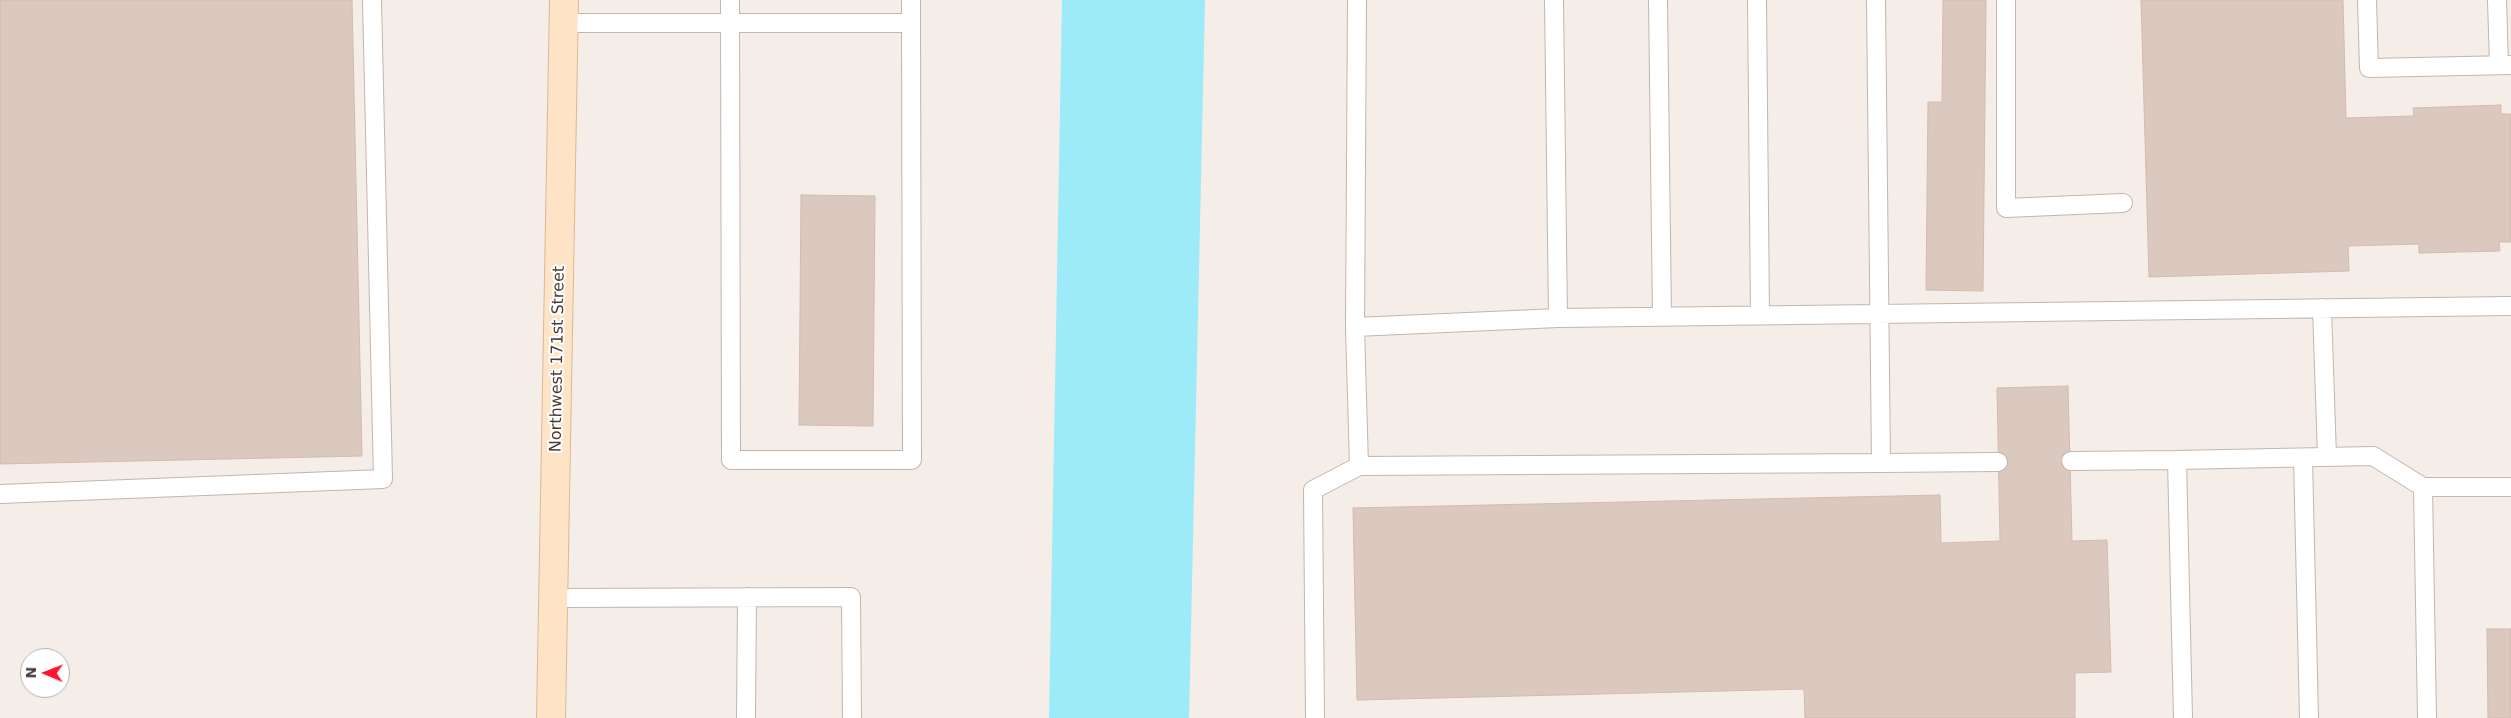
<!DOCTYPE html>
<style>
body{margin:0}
#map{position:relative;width:2511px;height:718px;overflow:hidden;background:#f5ede7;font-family:"DejaVu Sans",sans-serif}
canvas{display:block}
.north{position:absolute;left:20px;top:648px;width:50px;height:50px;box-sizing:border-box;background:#fff;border:1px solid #b6b1ae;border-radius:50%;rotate:271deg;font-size:14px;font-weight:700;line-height:20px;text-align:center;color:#493c35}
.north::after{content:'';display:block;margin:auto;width:18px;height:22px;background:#ff142c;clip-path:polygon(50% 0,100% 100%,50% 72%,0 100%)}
</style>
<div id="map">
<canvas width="2511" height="718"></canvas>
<div class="north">N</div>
</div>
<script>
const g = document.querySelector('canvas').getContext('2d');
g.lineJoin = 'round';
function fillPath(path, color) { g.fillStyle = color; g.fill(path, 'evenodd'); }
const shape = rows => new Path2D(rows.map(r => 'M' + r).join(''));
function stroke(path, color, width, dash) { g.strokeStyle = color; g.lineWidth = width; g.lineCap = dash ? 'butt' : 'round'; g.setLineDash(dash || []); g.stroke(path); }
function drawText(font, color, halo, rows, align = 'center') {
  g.font = font + ' "DejaVu Sans",sans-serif'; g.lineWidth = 4; g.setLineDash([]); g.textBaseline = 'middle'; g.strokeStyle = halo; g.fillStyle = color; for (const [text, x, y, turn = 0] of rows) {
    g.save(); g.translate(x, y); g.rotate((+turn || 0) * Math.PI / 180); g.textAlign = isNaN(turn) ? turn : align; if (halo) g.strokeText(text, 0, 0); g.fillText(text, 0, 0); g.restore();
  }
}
fillPath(shape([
 [1062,0,1205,0,1189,718,1049,718]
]), '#9deaf8');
const building = shape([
 [0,0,352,0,362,456,0,464,0,0],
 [1943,0,1986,0,1983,291,1926,290,1928,102,1942,102,1943,0],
 [2141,0,2343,0,2346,118,2414,116,2413,108,2501,105,2501,114,2511,114,2511,242,2499,242,2500,251,2419,253,2419,244,2348,246,2349,271,2149,277,2141,0],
 [801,195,875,196,873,426,799,425,801,195],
 [2068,386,2072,541,2107,540,2111,672,2075,673,2075,718,1805,718,1804,689,1357,700,1353,508,1940,495,1941,543,2000,541,1997,388,2068,386],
 [2487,629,2511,629,2511,718,2488,718,2487,629]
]);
fillPath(building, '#dbc8be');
stroke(building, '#d3bbad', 1);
const lane = shape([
 [730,0,731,460,912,460,911,23],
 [1357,0,1355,327,1558,318,2511,306],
 [1554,0,1558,318],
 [1658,0,1662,317],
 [1757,0,1760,315],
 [2006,0,2006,208,2123,203],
 [2367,0,2369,68,2511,65],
 [2497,0,2499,65],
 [564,23,911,23,911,0],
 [2322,308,2327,457],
 [1355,327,1359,466,1881,463,1876,0],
 [2303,458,2309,718],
 [2071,461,2177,460],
 [1881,463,1998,462],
 [0,494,383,479,372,0],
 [554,598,851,597,852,718],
 [746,718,747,597],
 [1315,718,1313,490,1359,466],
 [2183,718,2177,460,2373,456,2423,487],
 [2427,718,2423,487,2511,487]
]);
const secondary = shape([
 [551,718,564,0]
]);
stroke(lane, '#c5b5ab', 20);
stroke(secondary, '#ddb794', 30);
stroke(lane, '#fff', 18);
stroke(secondary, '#ffe3c7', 28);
drawText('16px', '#493c35', '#fff', [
 ["Northwest 171st Street",558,359,-89]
]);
</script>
